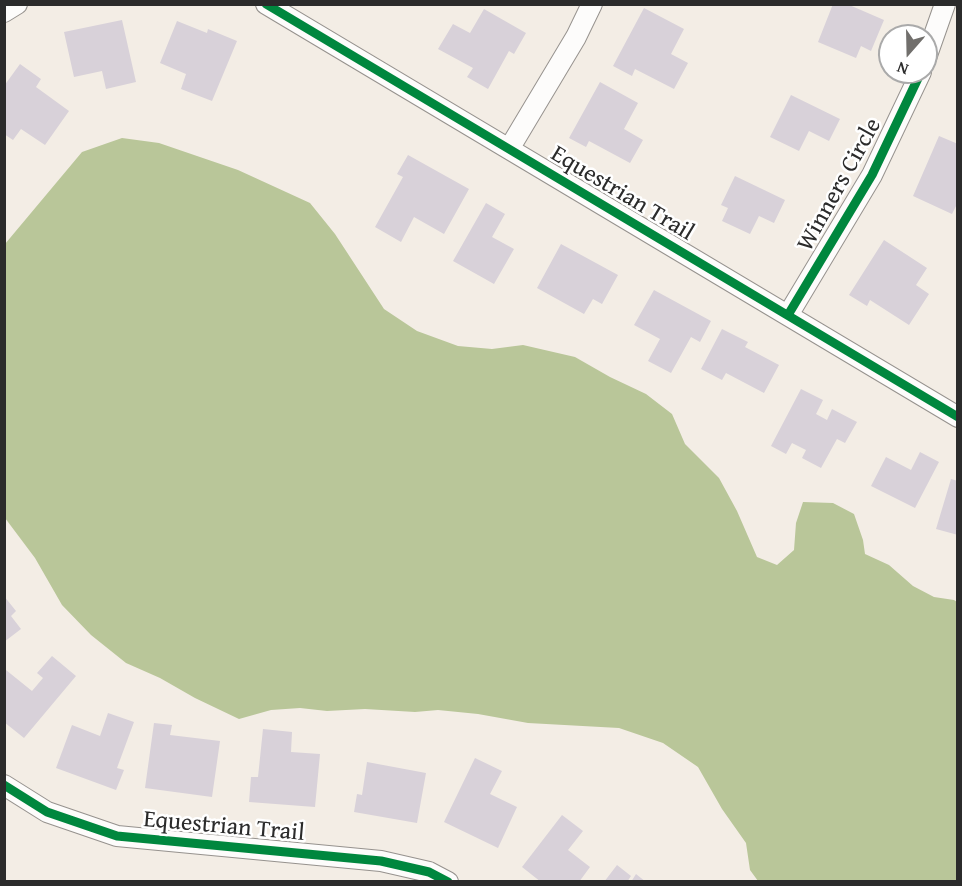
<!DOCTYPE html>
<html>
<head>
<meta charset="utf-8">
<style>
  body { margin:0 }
  #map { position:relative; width:962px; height:886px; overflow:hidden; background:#f3ede5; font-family:"Gentium Book Plus",serif }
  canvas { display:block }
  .frame { position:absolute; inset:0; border:6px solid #2b2b2b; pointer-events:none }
  .north { position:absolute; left:878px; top:24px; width:60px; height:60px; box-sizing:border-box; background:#fff; border:2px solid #aaa; border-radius:50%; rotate:200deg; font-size:16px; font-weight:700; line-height:24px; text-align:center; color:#2b2b2b }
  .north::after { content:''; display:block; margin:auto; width:21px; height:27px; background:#716f6c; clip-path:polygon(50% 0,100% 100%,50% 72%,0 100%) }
</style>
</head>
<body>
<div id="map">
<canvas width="962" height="886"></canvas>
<div class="frame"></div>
<div class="north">N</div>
</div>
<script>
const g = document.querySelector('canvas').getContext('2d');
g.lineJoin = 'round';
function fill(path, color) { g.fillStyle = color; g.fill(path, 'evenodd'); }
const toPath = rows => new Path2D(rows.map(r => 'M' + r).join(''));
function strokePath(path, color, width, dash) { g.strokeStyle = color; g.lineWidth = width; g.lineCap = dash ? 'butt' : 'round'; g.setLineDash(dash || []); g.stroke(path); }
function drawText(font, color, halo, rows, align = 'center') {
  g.font = font + ' "Gentium Book Plus",serif'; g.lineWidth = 5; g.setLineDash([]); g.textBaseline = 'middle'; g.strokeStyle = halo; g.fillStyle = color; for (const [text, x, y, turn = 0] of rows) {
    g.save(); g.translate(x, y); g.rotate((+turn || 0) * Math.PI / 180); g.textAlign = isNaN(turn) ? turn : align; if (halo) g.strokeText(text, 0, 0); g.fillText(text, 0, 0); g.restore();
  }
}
fill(toPath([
  [122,138,159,143,197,156,238,170,310,203,335,234,384,309,417,331,458,346,492,349,523,345,575,357,610,377,646,394,672,414,685,444,719,478,737,511,757,557,777,565,794,550,796,523,803,502,833,503,854,514,863,540,865,554,889,565,913,586,934,597,954,600,957,602,957,881,758,881,750,870,746,843,722,809,698,767,663,743,619,728,528,723,478,714,438,710,415,712,365,709,327,711,300,708,271,710,239,719,195,698,160,678,126,663,91,635,62,605,35,558,5,518,5,244,82,152]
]), '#b9c699');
fill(toPath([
  [833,4,847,4,884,20,871,51,861,46,856,58,818,42],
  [644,8,684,29,671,54,688,63,674,89,635,69,632,76,613,66],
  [484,9,526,33,514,54,509,51,488,89,467,77,473,68,438,49,453,24,470,33],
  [122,20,136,82,106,89,102,71,74,77,64,32],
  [177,21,207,33,208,29,237,41,212,101,181,89,186,74,160,63],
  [20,64,41,79,36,87,69,111,45,145,21,129,13,140,4,134,4,86],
  [600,82,638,103,624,129,643,140,630,163,589,141,586,147,569,138],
  [791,95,840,119,829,141,809,131,799,151,770,137],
  [939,136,958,144,958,202,952,214,913,196],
  [408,155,469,189,444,234,414,217,401,242,375,227,403,177,397,174],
  [735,176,785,200,774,223,759,216,750,234,722,221,728,208,721,205],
  [486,203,505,214,492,237,514,249,494,284,453,261],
  [884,240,927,268,916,285,929,294,909,325,870,300,867,306,849,295],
  [561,244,618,275,602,304,593,299,584,314,537,288],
  [654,290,711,321,700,342,691,337,671,373,648,361,660,339,634,325],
  [722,329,748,342,745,347,779,365,764,393,726,373,722,380,701,369],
  [801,389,823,400,816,414,827,420,832,409,857,422,845,443,837,439,821,468,802,458,806,450,792,443,786,454,771,446],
  [920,452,939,462,915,508,871,486,886,457,911,470],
  [951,479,958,481,958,535,936,529],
  [4,596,16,611,11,616,21,629,4,642],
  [52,656,76,676,24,738,4,722,4,672,6,670,32,691,43,678,37,673],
  [108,713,134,722,117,768,124,770,116,790,56,768,72,725,100,736],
  [154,723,172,725,170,735,220,741,212,797,145,788],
  [263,729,292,732,291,752,320,754,315,807,249,802,251,777,258,777],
  [475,758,502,771,490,794,517,807,498,848,444,822],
  [367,762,426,773,417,823,354,812,357,794,362,795],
  [562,815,583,831,568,850,590,867,579,882,541,882,522,867],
  [617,865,631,876,627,882,604,882],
  [636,874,646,882,631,882]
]), '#d8d1d9');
const street = toPath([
  [266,4,958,417],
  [4,12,17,4],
  [926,58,945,4],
  [509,149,576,37,592,4],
  [788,315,872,175,921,72],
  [4,785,47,812,117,836,381,861,429,872,448,882]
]);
strokePath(street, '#96928e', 22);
strokePath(street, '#fdfcfb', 20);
strokePath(toPath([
  [266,4,958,417],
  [788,315,872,175,921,72],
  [4,785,47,812,117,836,381,861,429,872,448,882]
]), '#00873e', 9);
drawText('24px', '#2b2b2b', '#fff', [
  ["Winners Circle",840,185,-61],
  ["Equestrian Trail",622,194,31],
  ["Equestrian Trail",224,827,5]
]);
</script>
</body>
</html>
